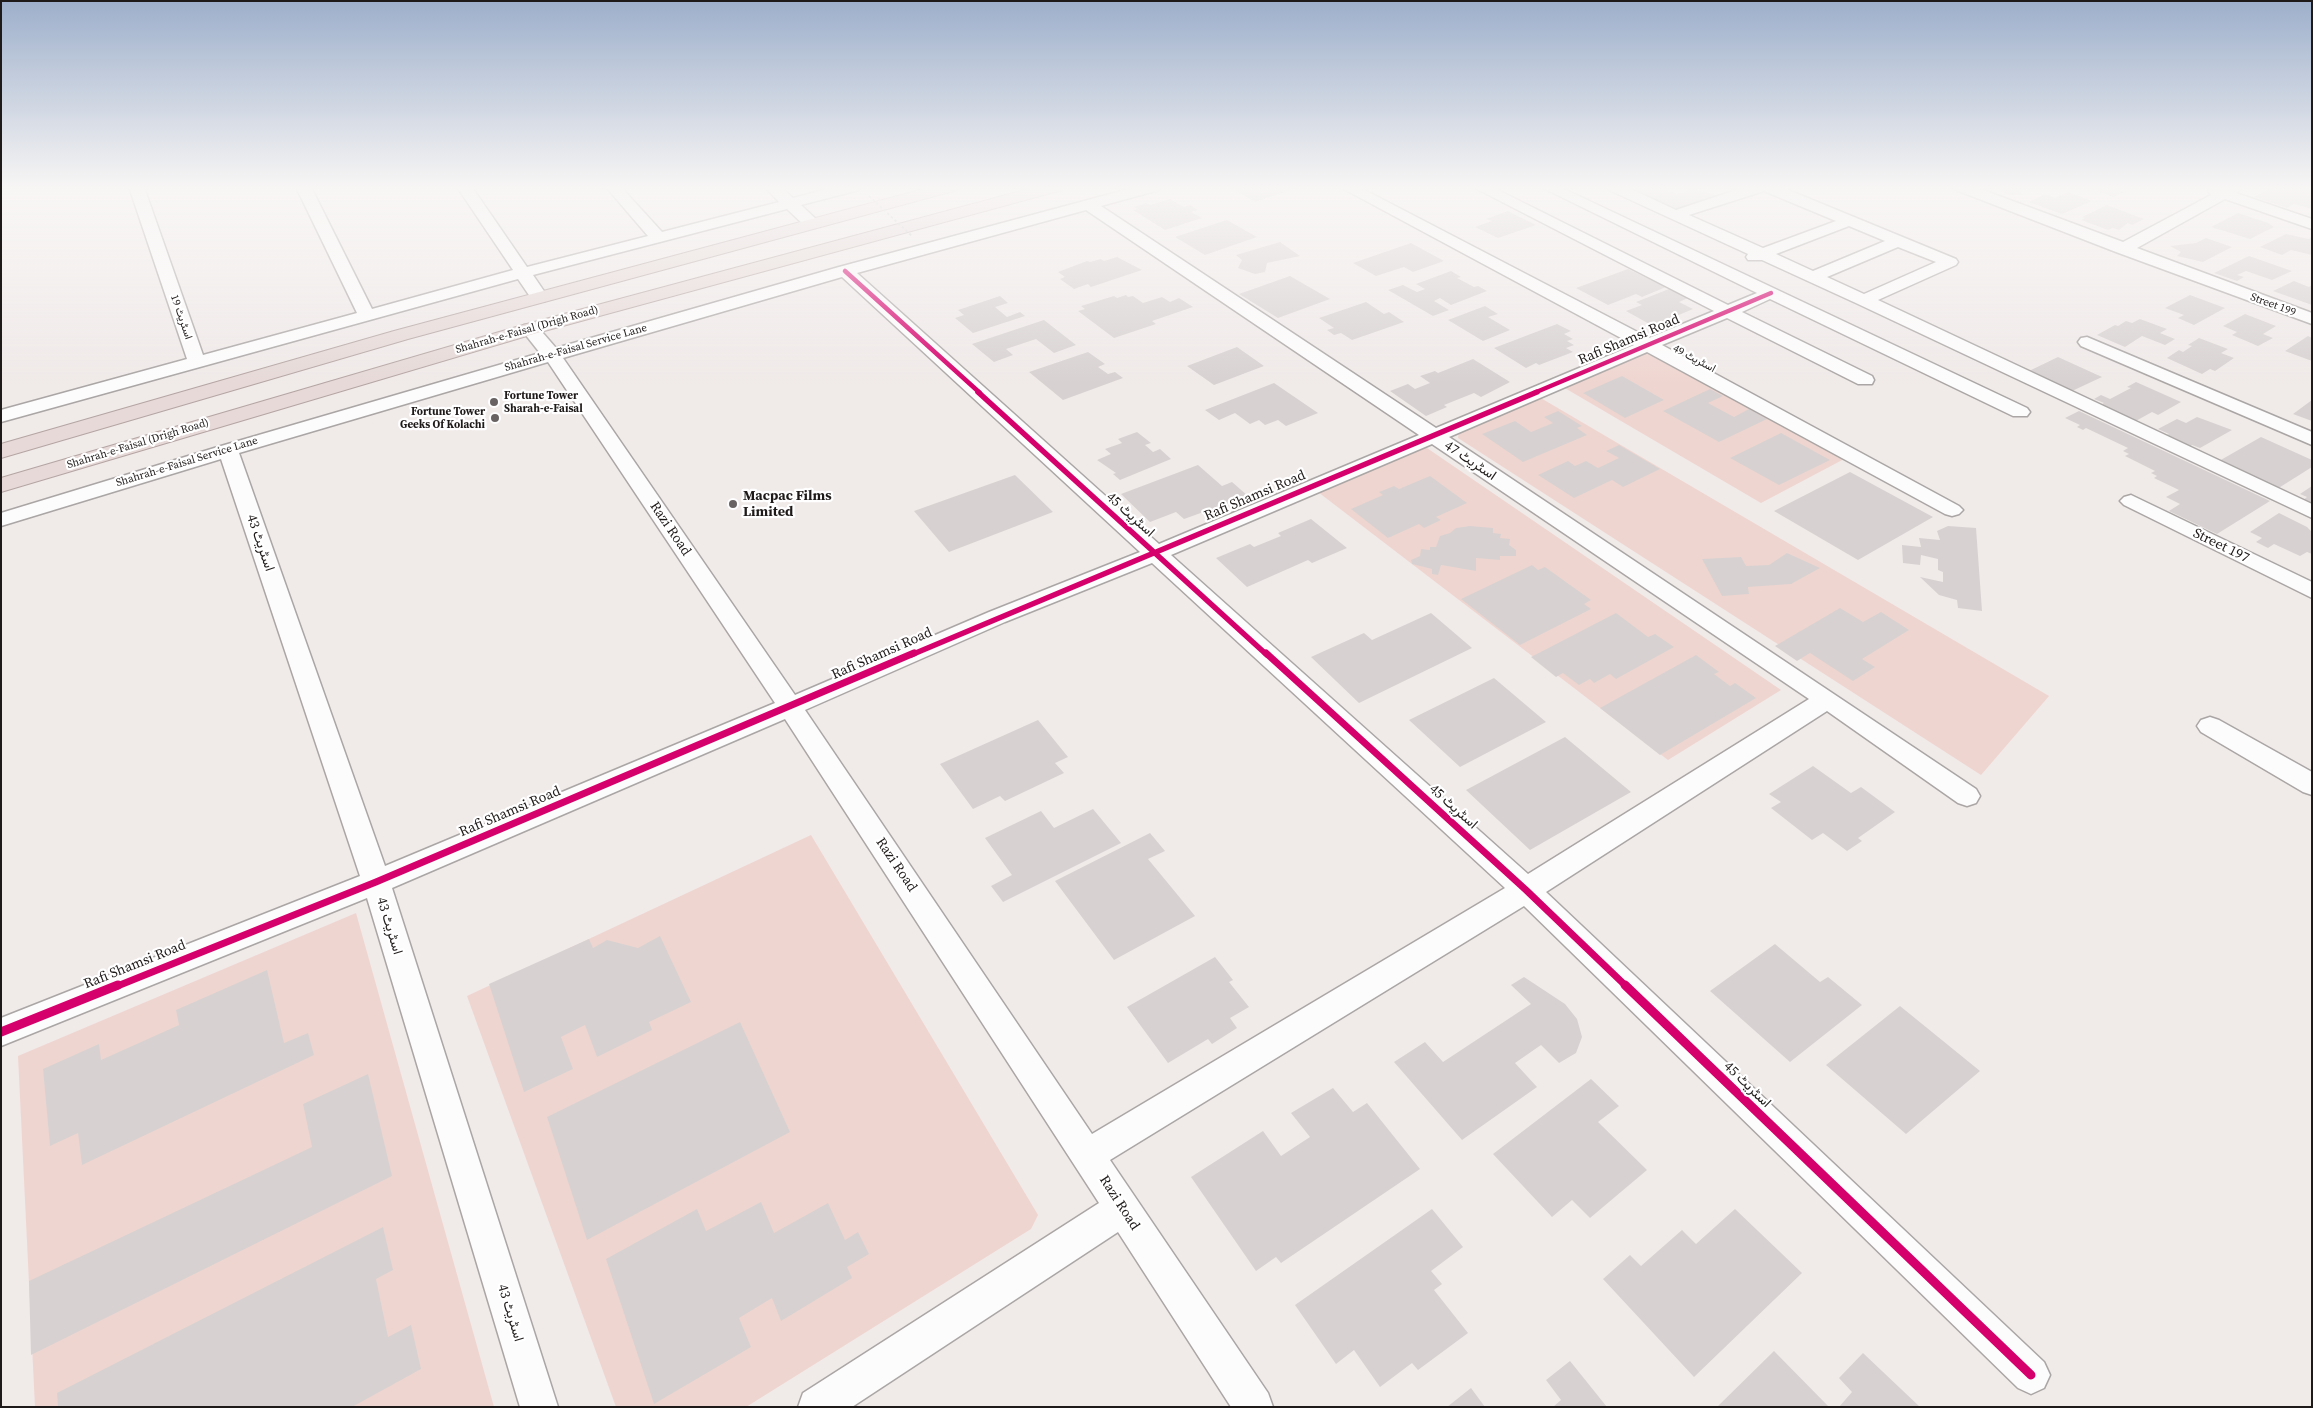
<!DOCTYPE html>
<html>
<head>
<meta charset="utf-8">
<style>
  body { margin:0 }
  #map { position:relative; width:2313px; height:1408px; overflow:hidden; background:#f0eae9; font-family:"Source Serif 4",serif }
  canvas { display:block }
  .frame { position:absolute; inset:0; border:2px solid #1e1a19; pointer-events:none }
</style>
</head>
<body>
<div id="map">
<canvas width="2313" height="1408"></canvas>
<div class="frame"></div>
</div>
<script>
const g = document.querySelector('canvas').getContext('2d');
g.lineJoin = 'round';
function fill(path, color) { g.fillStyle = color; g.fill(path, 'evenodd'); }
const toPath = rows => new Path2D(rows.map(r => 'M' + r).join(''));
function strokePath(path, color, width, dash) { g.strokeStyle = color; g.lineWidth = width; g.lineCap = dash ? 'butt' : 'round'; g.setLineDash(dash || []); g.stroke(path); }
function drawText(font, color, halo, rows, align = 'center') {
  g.font = font + ' "Source Serif 4",Vazirmatn,serif'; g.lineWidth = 4.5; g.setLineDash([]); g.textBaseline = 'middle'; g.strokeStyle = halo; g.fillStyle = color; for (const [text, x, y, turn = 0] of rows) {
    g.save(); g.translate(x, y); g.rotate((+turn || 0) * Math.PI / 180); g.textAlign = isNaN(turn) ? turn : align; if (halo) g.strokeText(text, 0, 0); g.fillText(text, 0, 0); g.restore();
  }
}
fill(toPath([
  [1647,351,1846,458,1761,503,1563,387],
  [1539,397,2049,696,1981,775,1458,438,1459,431],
  [1424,446,1781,690,1668,760,1318,492],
  [811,835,1038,1215,1031,1229,746,1407,616,1407,467,996],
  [356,913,494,1407,35,1407,18,1056]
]), '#efd5d0');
fill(toPath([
  [1246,187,1296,187,1296,188,1255,202,1235,190],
  [1627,187,1661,187,1677,194,1693,189,1718,196,1677,209],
  [1997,187,2031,187,2021,191,2022,195,2008,195],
  [2088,187,2121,187,2116,189,2124,192,2113,197],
  [2273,187,2312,187,2312,209,2294,204,2287,208,2254,197],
  [2068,192,2092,201,2062,214,2028,202,2046,194,2055,198],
  [1170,199,1184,207,1190,205,1198,210,1191,212,1202,218,1165,230,1133,210,1138,209,1134,207,1146,203,1150,205],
  [2107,205,2144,219,2132,225,2128,223,2119,230,2113,228,2108,230,2081,220,2085,218,2082,217],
  [1508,211,1536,225,1498,238,1475,227,1492,221,1486,219],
  [2238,213,2268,223,2274,227,2250,239,2211,227],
  [1227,220,1257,237,1205,255,1175,237],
  [2286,234,2309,239,2312,236,2312,255,2291,250,2282,255,2260,247],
  [2206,238,2232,247,2203,262,2177,256,2181,252,2170,246,2196,243],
  [1280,242,1300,256,1267,263,1265,272,1255,274,1238,268,1242,260,1236,255],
  [1411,243,1444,261,1413,272,1404,267,1376,276,1353,263],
  [2249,256,2292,271,2272,280,2246,271,2237,275,2244,277,2237,281,2214,273],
  [1117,257,1142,270,1091,287,1088,284,1074,289,1060,279,1065,277,1058,272,1087,261,1090,262,1101,259,1104,261],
  [1628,269,1666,287,1642,297,1636,294,1608,305,1576,288],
  [1451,271,1461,277,1457,278,1474,287,1478,286,1487,291,1451,305,1440,298,1434,301,1449,310,1433,316,1388,290,1403,285,1417,292,1425,289,1416,284],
  [1290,276,1330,299,1278,318,1239,294],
  [2294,281,2309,287,2312,285,2312,305,2273,291],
  [1669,289,1688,298,1679,302,1693,309,1653,326,1626,311,1642,305,1636,302],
  [1126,295,1128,297,1133,296,1143,303,1162,297,1170,302,1179,298,1193,307,1152,321,1156,324,1114,338,1078,311,1085,309,1081,306,1114,296,1117,298],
  [2190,295,2225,308,2194,325,2178,318,2184,315,2165,308],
  [1000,296,1008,303,995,307,1007,317,1020,312,1025,316,973,333,955,318,964,315,958,310],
  [1366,302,1384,314,1389,312,1404,322,1352,340,1341,333,1334,335,1327,330,1334,328,1319,318],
  [1485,306,1498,314,1488,317,1510,330,1483,341,1448,320],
  [2245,314,2276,326,2263,334,2273,338,2258,346,2232,335,2237,332,2223,326],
  [2140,319,2167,329,2160,333,2175,339,2165,345,2142,336,2125,347,2097,335,2115,325,2118,326,2126,321,2132,323],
  [1044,320,1076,345,1054,353,1036,339,1006,349,1013,355,994,362,972,344],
  [1557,324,1571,331,1564,334,1573,339,1567,341,1574,345,1566,348,1573,352,1539,365,1536,363,1526,368,1494,348],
  [2308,336,2312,338,2312,361,2285,351],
  [2199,338,2228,349,2221,353,2234,358,2215,371,2210,369,2202,374,2167,358,2179,350,2183,352,2192,346,2188,345],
  [1237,347,1264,366,1214,385,1187,366],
  [1088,352,1105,364,1098,367,1108,374,1115,372,1123,378,1063,400,1029,372],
  [2058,357,2102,377,2072,391,2029,371],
  [1473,359,1510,382,1481,397,1474,393,1444,405,1447,407,1426,416,1390,391,1408,384,1415,389,1430,383,1420,376,1435,371,1438,373],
  [1622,376,1664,400,1625,418,1583,393],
  [2136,382,2181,402,2158,415,2152,412,2134,422,2098,406,2104,403,2094,399,2101,395,2110,399,2131,388,2127,387],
  [1274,383,1318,413,1286,426,1278,420,1265,425,1259,420,1250,424,1235,413,1219,420,1205,410],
  [1710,389,1723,396,1708,403,1734,417,1749,409,1767,419,1719,442,1663,411],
  [2312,400,2312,421,2293,414],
  [1558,411,1582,426,1577,428,1587,435,1523,462,1482,434,1515,421,1531,432,1553,423,1544,417],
  [2079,411,2270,501,2217,534,2169,511,2180,504,2166,497,2179,490,2154,478,2157,476,2151,473,2155,471,2125,456,2129,454,2123,451,2128,448,2086,428,2083,430,2077,427,2080,425,2065,418],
  [2197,417,2232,430,2200,448,2192,445,2188,448,2164,436,2169,434,2158,429,2177,419,2186,423],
  [1137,432,1151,443,1145,445,1153,452,1160,449,1171,459,1120,480,1113,474,1116,473,1097,460,1111,454,1105,449,1122,443,1118,439],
  [1781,433,1830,460,1779,485,1730,458],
  [2261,437,2312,460,2312,467,2277,489,2219,461],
  [1619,445,1660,469,1623,487,1612,480,1574,498,1538,475,1568,461,1575,466,1586,461,1598,468,1619,458,1606,451],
  [1198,465,1222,486,1232,482,1248,496,1184,519,1176,512,1150,522,1121,494],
  [1850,472,1933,517,1858,560,1774,511],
  [1015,475,1053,512,949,552,914,511],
  [1430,476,1467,503,1436,517,1441,520,1424,528,1419,524,1388,538,1351,509,1383,495,1379,492,1394,486,1399,489],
  [2312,486,2312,506,2302,501,2307,497,2300,494],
  [2279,513,2307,527,2312,532,2312,554,2307,552,2300,556,2274,544,2268,548,2256,542,2262,538,2250,532],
  [1311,519,1347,548,1312,563,1308,560,1247,587,1216,558,1250,544,1254,547,1281,536,1278,533],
  [1470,526,1493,528,1493,533,1501,534,1500,538,1510,539,1509,545,1516,550,1516,556,1500,556,1500,560,1476,558,1476,571,1441,565,1438,575,1432,574,1432,569,1412,564,1411,560,1420,556,1421,549,1430,550,1430,547,1436,547,1440,536,1450,533,1456,528],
  [1948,526,1976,528,1982,611,1958,608,1957,600,1939,595,1920,577,1943,582,1943,572,1938,570,1938,559,1921,555,1920,565,1903,563,1902,545,1921,547,1919,538,1940,540,1937,531],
  [1787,553,1820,568,1791,584,1748,587,1749,594,1722,596,1702,559,1741,557,1746,566,1769,565],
  [1532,565,1538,570,1545,567,1591,600,1584,604,1591,609,1520,645,1461,599],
  [1840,608,1863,622,1881,612,1909,630,1862,659,1875,667,1853,681,1810,653,1797,661,1775,646],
  [1431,613,1472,648,1359,703,1311,657,1364,633,1372,640],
  [1616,613,1648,637,1655,634,1674,647,1616,679,1610,674,1594,683,1590,679,1579,685,1563,673,1556,677,1531,657],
  [1696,655,1719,672,1714,674,1730,686,1735,683,1756,698,1660,755,1600,708],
  [1494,678,1546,722,1460,767,1409,720],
  [1038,720,1068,757,1055,763,1064,773,1005,801,1000,796,973,809,940,764],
  [1565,737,1631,792,1530,850,1466,790],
  [1813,766,1851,793,1861,787,1895,812,1858,838,1862,841,1847,851,1823,833,1812,840,1771,808,1781,802,1769,794],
  [1093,809,1121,843,1003,902,991,886,1012,875,985,838,1041,811,1054,828],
  [1150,833,1165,851,1148,859,1195,916,1114,960,1055,881],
  [660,936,691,1002,649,1022,652,1030,597,1057,585,1025,561,1037,573,1069,524,1092,489,984,589,939,593,948,607,940,638,948],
  [1775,944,1820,982,1828,977,1862,1005,1790,1062,1710,991],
  [1215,957,1233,980,1229,982,1249,1007,1230,1018,1237,1028,1212,1044,1208,1039,1168,1063,1127,1007],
  [267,970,284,1043,308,1033,314,1055,82,1165,78,1133,50,1146,43,1069,99,1044,101,1060,179,1025,176,1010],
  [1524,977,1565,1004,1577,1019,1582,1037,1576,1053,1559,1063,1541,1045,1515,1063,1537,1087,1462,1140,1394,1062,1425,1042,1443,1062,1531,1004,1511,985],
  [1900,1006,1980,1071,1906,1134,1826,1065],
  [740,1022,790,1132,587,1240,547,1117],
  [368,1074,392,1176,31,1355,29,1281,312,1147,303,1104],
  [1591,1079,1619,1106,1598,1122,1647,1170,1590,1218,1572,1200,1552,1217,1493,1154],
  [1333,1088,1353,1112,1367,1103,1420,1169,1281,1263,1276,1257,1256,1271,1191,1177,1263,1131,1281,1156,1310,1137,1291,1113],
  [761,1202,774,1233,828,1203,845,1240,858,1232,869,1254,847,1267,852,1278,781,1321,772,1298,739,1318,751,1347,654,1404,606,1259,697,1209,706,1231],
  [1432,1209,1463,1247,1431,1271,1442,1284,1434,1290,1468,1333,1418,1370,1412,1363,1380,1387,1354,1350,1336,1364,1295,1305],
  [1735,1209,1802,1273,1694,1377,1603,1279,1630,1255,1641,1266,1682,1230,1696,1244],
  [383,1227,393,1270,376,1279,388,1337,411,1325,421,1369,352,1407,58,1407,57,1393],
  [1774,1351,1829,1407,1717,1407],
  [1863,1353,1920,1407,1839,1407,1852,1392,1839,1378],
  [1570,1361,1607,1407,1553,1407,1561,1400,1546,1380],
  [1471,1388,1485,1407,1447,1407]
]), '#d7d2d1');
const street = toPath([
  [129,187,144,187,203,355,357,313,296,187,311,187,372,309,513,270,457,187,472,187,527,267,648,236,606,187,621,187,662,232,779,202,765,187,781,187,793,198,835,187,861,187,859,190,801,205,817,220,819,223,817,226,805,226,787,209,533,275,548,297,545,301,533,301,518,279,1,422,1,410,187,359,129,187],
  [1136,187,1161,187,1159,190,1101,206,1436,428,1634,345,1340,187,1359,187,1649,338,1714,311,1473,187,1492,187,1728,305,1757,293,1541,187,1560,187,2027,408,2030,412,2027,416,2013,416,1770,299,1742,312,1872,376,1874,380,1872,384,1858,384,1727,318,1662,345,1959,506,1963,510,1959,514,1952,516,1945,514,1647,352,1449,437,1976,789,1980,796,1976,803,1967,806,1958,803,1827,711,1546,892,2044,1362,2050,1375,2044,1388,2031,1394,2018,1388,1524,906,1110,1160,1268,1393,1273,1407,1231,1407,1118,1232,852,1407,798,1407,803,1393,1099,1203,785,719,392,888,558,1407,520,1407,367,898,1,1046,1,1018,360,876,221,459,1,526,1,513,221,446,540,353,521,329,524,325,536,325,556,348,839,267,1136,187],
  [1086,210,1419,435,1159,544,857,273,1086,210],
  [842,277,1140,552,989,612,795,695,563,358,842,277],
  [548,362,775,703,385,866,239,453,548,362],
  [1432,444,1809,699,1528,874,1171,555,1432,444],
  [1152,563,1505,888,1092,1134,805,710,1005,622,1152,563],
  [1607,187,1627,187,1676,210,1745,187,1781,187,1956,259,1958,262,1956,265,1878,300,2312,504,2312,518,1858,304,1762,260,1748,260,1746,257,1748,254,1609,190,1607,187],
  [1764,191,1836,221,1763,248,1689,215,1764,191],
  [1849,226,1885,241,1813,271,1776,254,1849,226],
  [1898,247,1936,262,1864,294,1827,277,1898,247],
  [1954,187,1975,187,2123,242,2211,195,2208,191,2210,188,2244,187,2236,193,2312,219,2312,229,2225,199,2137,248,2312,313,2312,324,2116,252,1956,190,1954,187],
  [2087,337,2312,432,2312,445,2081,346,2078,342,2081,338,2087,337],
  [2131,495,2312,582,2312,598,2124,505,2120,501,2124,497,2131,495],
  [2210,717,2219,720,2312,772,2312,795,2303,792,2201,732,2197,726,2201,720,2210,717]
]);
const highway = toPath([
  [931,187,959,187,957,190,408,339,1,458,1,444,394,331,931,187],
  [1036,187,1064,187,1062,190,537,333,1,492,1,478,523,325,1036,187]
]);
strokePath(street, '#aaa6a5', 3);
strokePath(highway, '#b4a5a3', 2);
fill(street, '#fdfcfc');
fill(highway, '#e6d9d7');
strokePath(toPath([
  [869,196,912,236]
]), '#cbc9c8', 2, [2.5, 2.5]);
strokePath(toPath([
  [845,271,980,393],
  [1534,393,1771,293]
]), '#d6006c', 4.5);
strokePath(toPath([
  [978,392,1267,655],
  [911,655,1537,392]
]), '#d6006c', 5.5);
strokePath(toPath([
  [1266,653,1526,890,1627,987],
  [115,987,376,882,914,653]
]), '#d6006c', 7);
strokePath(toPath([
  [1625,985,2031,1375],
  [1,1032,118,985]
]), '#d6006c', 9);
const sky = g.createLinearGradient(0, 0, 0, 384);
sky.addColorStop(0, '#9dafcb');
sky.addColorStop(0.49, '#f8f6f5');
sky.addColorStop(1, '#f8f6f500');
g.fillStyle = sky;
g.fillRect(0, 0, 2313, 384);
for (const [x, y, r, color] of [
  [494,402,5,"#686362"],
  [495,418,5,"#686362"],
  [733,504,5,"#686362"]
]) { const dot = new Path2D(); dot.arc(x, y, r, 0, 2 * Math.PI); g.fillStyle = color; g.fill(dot); strokePath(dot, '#fff', 2); }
drawText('11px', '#1e1a19', '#fff', [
  ["Street 199",2273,305,20],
  ["اسٹریٹ 19",181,317,71],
  ["Shahrah-e-Faisal (Drigh Road)",527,330,-16],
  ["Shahrah-e-Faisal Service Lane",576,348,-16],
  ["اسٹریٹ 49",1694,359,28],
  ["Shahrah-e-Faisal (Drigh Road)",138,444,-17],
  ["Shahrah-e-Faisal Service Lane",187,462,-17]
]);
drawText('bold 11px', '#1e1a19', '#fff', [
  ["Fortune Tower",504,396],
  ["Sharah-e-Faisal",504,409],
  ["Fortune Tower",485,412,"right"],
  ["Geeks Of Kolachi",485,425,"right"]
], 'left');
drawText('14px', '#1e1a19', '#fff', [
  ["Rafi Shamsi Road",1629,340,-23],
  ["اسٹریٹ 47",1470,461,34],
  ["Rafi Shamsi Road",1255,496,-23],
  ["اسٹریٹ 45",1130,515,42],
  ["Razi Road",670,529,56],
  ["اسٹریٹ 43",260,543,71],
  ["Street 197",2221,546,26],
  ["Rafi Shamsi Road",882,654,-24],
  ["اسٹریٹ 45",1453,807,42],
  ["Rafi Shamsi Road",510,812,-23],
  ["Razi Road",896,865,56],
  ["اسٹریٹ 43",389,926,73],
  ["Rafi Shamsi Road",135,965,-22],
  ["اسٹریٹ 45",1747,1085,44],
  ["Razi Road",1119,1203,57],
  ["اسٹریٹ 43",510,1313,73]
]);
drawText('bold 14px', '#1e1a19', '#fff', [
  ["Macpac Films",743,496],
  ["Limited",743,512]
], 'left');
</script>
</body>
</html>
